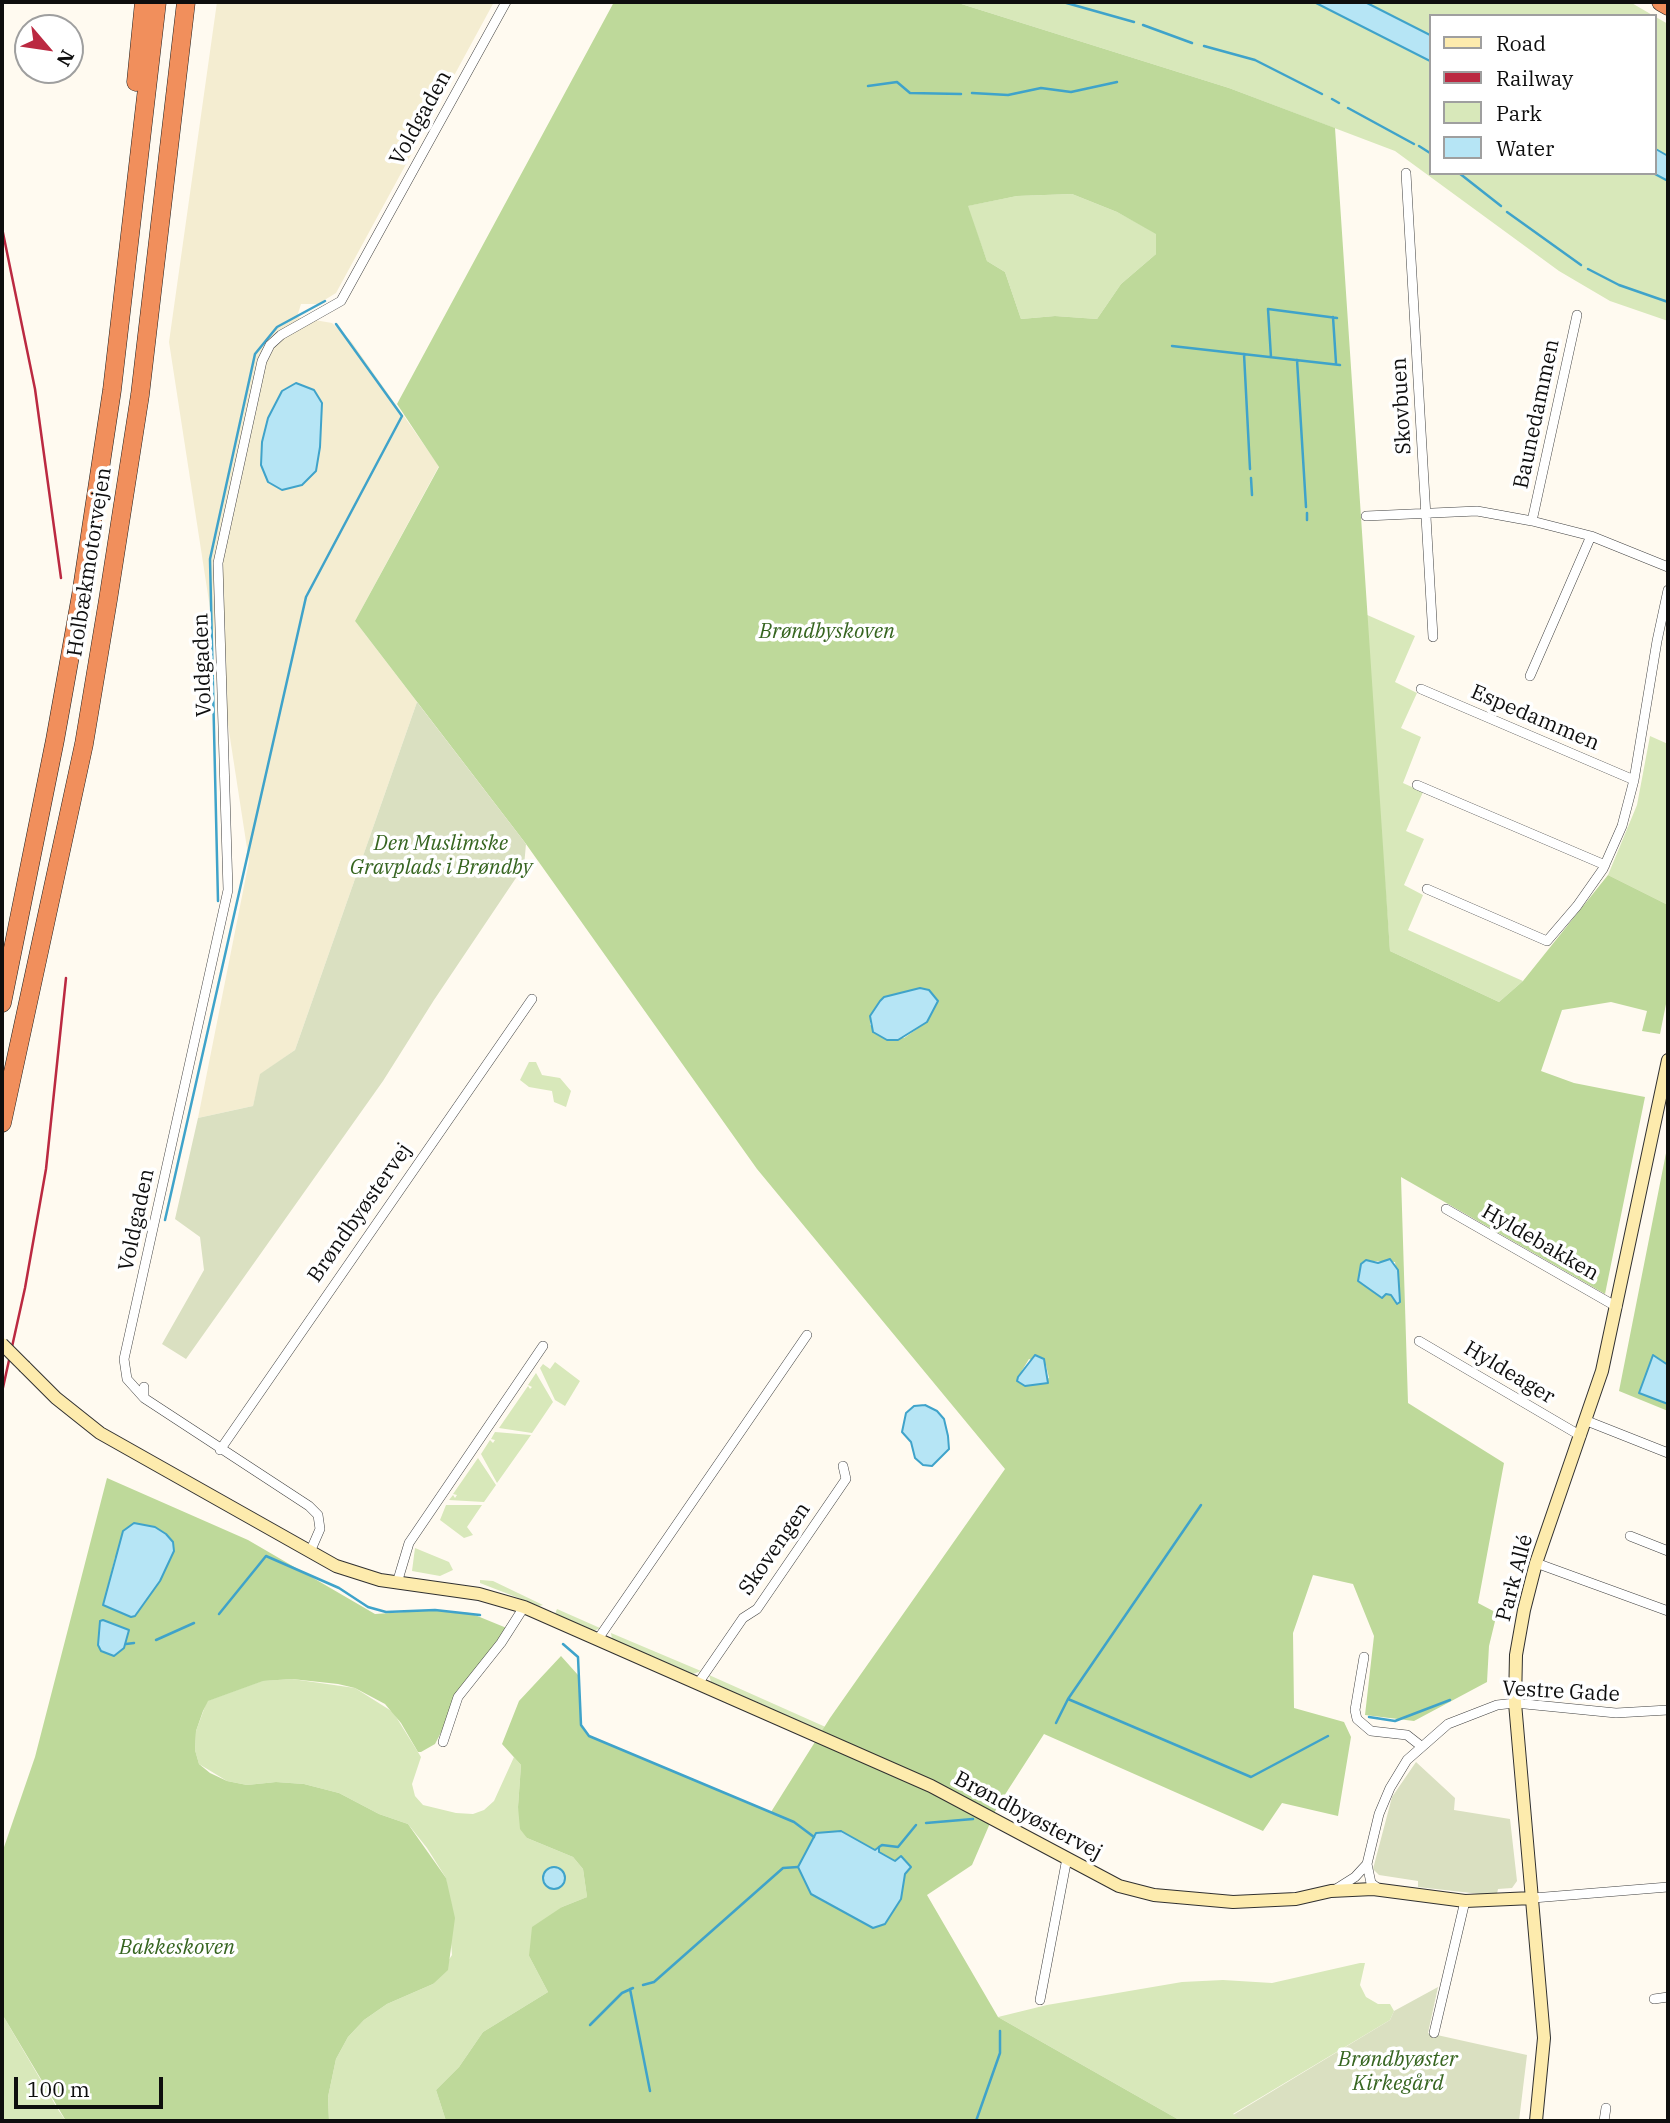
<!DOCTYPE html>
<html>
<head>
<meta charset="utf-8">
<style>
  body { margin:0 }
  #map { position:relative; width:1670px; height:2123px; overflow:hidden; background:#fffaf0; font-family:"IBM Plex Serif",serif }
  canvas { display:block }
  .frame { position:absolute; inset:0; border:4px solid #0e0e0e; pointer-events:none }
  .legend { position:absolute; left:1429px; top:14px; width:228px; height:161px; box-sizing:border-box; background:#fff; border:2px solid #9f9f9f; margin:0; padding:9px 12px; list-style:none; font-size:21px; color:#0e0e0e }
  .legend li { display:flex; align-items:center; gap:14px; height:35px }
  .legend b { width:35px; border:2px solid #9f9f9f }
  .north { position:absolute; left:14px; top:14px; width:70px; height:70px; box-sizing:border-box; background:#fff; border:2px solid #9f9f9f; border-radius:50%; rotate:119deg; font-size:19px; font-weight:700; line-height:28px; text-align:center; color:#0e0e0e }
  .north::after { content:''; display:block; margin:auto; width:24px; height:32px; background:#bb2941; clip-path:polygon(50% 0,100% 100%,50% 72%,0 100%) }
  .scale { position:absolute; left:14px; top:2077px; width:149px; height:32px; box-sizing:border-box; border:4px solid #0e0e0e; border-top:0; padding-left:9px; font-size:21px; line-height:24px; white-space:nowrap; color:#0e0e0e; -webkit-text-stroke:5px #fff; paint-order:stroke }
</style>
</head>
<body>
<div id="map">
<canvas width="1670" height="2123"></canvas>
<div class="frame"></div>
<ul class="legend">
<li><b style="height:9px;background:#fdebad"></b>Road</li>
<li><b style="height:9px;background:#bb2941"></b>Railway</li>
<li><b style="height:19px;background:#d8e8ba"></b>Park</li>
<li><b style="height:19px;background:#b6e5f5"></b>Water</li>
</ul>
<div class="north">N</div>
<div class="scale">100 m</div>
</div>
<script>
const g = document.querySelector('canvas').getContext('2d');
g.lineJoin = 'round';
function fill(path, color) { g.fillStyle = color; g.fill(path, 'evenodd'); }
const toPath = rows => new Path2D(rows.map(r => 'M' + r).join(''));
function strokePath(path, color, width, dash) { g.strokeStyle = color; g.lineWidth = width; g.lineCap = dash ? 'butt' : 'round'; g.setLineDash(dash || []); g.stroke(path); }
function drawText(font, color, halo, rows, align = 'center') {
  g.font = font + ' "IBM Plex Serif",serif'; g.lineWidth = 7; g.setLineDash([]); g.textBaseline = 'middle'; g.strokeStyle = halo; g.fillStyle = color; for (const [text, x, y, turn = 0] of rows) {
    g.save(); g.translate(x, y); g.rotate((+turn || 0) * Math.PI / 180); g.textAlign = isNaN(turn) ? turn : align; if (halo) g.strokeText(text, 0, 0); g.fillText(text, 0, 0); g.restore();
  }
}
fill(toPath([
  [217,2,494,2,336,293,318,304,301,304,297,317,332,323,351,341,439,466,355,621,417,702,295,1050,261,1074,253,1106,198,1118,249,861,169,342]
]), '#f4edd1');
fill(toPath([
  [955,2,1630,2,1654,16,1430,16,1430,173,1654,173,1654,16,1668,24,1668,321,1610,301,1559,271,1395,151,1229,88],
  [1072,194,1117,212,1156,233,1156,254,1121,284,1097,319,1055,316,1021,319,1005,272,987,261,967,206,1017,196],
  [1365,614,1415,636,1395,682,1417,693,1401,728,1421,737,1403,783,1423,792,1406,831,1424,839,1404,885,1423,895,1408,930,1523,981,1499,1002,1390,951],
  [1650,736,1668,744,1668,905,1608,875,1637,805],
  [529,1062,536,1062,542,1075,560,1078,571,1091,566,1107,554,1102,552,1091,529,1087,520,1080],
  [555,1362,580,1381,565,1406,555,1400,540,1368,543,1364,550,1369],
  [536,1373,553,1402,532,1433,499,1428,528,1386,530,1389,532,1387,528,1385],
  [495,1432,531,1435,497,1483,481,1454,490,1440,493,1443,495,1440,491,1439],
  [478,1458,496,1485,484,1502,449,1500,453,1495,455,1498,457,1495,453,1494],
  [446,1505,482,1505,467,1527,473,1535,464,1538,440,1520],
  [415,1548,449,1562,453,1570,440,1576,412,1571],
  [480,1580,493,1581,543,1605,539,1606,480,1583],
  [557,1609,600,1628,594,1631,555,1614],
  [611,1633,701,1671,693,1674,612,1639],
  [709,1675,904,1762,898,1765,711,1682],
  [292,1679,355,1688,393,1712,421,1757,412,1784,415,1796,423,1805,456,1813,473,1814,484,1810,494,1801,514,1757,521,1765,518,1807,527,1838,573,1857,583,1869,587,1897,562,1907,529,1956,548,1992,483,2032,459,2067,436,2090,446,2121,329,2121,328,2097,336,2059,348,2037,364,2020,387,2004,433,1984,452,1955,446,1878,427,1848,408,1824,379,1814,339,1793,304,1784,276,1782,247,1785,227,1781,199,1764,195,1750,196,1731,207,1701,262,1681],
  [1360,1963,1365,1963,1360,1985,1366,1997,1378,2004,1390,2004,1394,2011,1390,2020,1233,2114,1244,2121,1181,2121,998,2017,1047,2005,1182,1982,1223,1980,1272,1983],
  [2,2014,59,2111,66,2121,2,2121]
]), '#d8e8ba');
fill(toPath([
  [614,2,955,2,1229,88,1335,128,1390,951,1499,1002,1523,981,1608,875,1668,905,1668,994,1660,1034,1642,1031,1647,1011,1611,1002,1562,1010,1541,1071,1574,1083,1645,1097,1605,1294,1401,1177,1408,1403,1504,1463,1478,1603,1497,1613,1489,1646,1487,1682,1414,1721,1365,1715,1374,1636,1353,1584,1313,1575,1293,1633,1294,1708,1344,1722,1351,1737,1338,1816,1282,1803,1263,1831,1044,1734,997,1807,972,1865,927,1895,998,2017,1181,2121,446,2121,436,2090,459,2067,483,2032,548,1992,529,1956,532,1927,562,1907,587,1897,583,1869,573,1857,527,1838,520,1829,518,1807,521,1765,502,1744,519,1701,561,1656,578,1675,581,1725,589,1736,771,1812,830,1718,1005,1469,757,1169,526,844,355,621,439,467,397,404],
  [1072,194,1117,212,1156,234,1156,254,1121,284,1097,319,1055,316,1021,319,1005,272,987,261,968,206,1017,196],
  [897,994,927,1022,904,1038,870,1025,870,1016,880,1001],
  [1373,1261,1395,1262,1399,1292,1386,1294],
  [1029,1359,1046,1365,1049,1378,1025,1386,1018,1377],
  [841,1831,895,1861,905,1874,901,1899,885,1924,873,1928],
  [1668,1143,1668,1411,1619,1391],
  [107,1478,248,1540,375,1614,435,1610,470,1613,509,1629,471,1675,435,1744,421,1752,418,1752,401,1723,385,1704,355,1688,338,1684,292,1679,263,1681,208,1701,203,1711,196,1731,195,1750,199,1764,210,1773,227,1781,247,1785,276,1782,304,1784,339,1793,379,1814,408,1824,446,1878,455,1918,448,1970,433,1984,387,2004,364,2020,348,2037,336,2059,328,2097,329,2121,66,2121,2,2014,2,1853,35,1757],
  [115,1557,144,1602,135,1616,103,1605]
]), '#bed99a');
fill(toPath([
  [417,702,526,844,524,866,434,1000,383,1081,186,1359,162,1344,204,1270,200,1237,175,1219,198,1118,253,1106,260,1074,295,1050],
  [1416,1762,1455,1798,1454,1810,1510,1819,1517,1881,1512,1888,1498,1889,1497,1894,1480,1894,1418,1887,1418,1881,1379,1875,1373,1869,1392,1797],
  [1438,1987,1428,2033,1527,2055,1519,2121,1244,2121,1233,2115,1390,2020,1394,2011]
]), '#dae0c1');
const water = toPath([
  [1314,2,1365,2,1430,35,1430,61,1314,2],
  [1654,148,1668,156,1668,181,1653,173,1654,148],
  [296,383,314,390,322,403,320,447,316,471,302,485,282,490,268,482,261,465,262,442,268,418,282,391,296,383],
  [920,988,929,990,938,1001,927,1022,898,1040,887,1040,873,1032,870,1016,880,1001,884,997,920,988],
  [1390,1259,1398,1270,1400,1302,1397,1304,1391,1295,1386,1294,1382,1298,1358,1281,1361,1264,1366,1260,1378,1263,1390,1259],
  [1035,1355,1044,1359,1048,1383,1025,1386,1017,1381,1018,1377,1035,1355],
  [1653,1355,1668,1365,1668,1404,1639,1393,1653,1355],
  [925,1405,937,1411,944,1419,948,1436,949,1449,932,1466,923,1465,915,1458,911,1442,902,1432,906,1413,914,1406,925,1405],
  [134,1523,155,1527,166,1534,173,1542,174,1551,160,1581,135,1616,131,1617,103,1605,123,1531,134,1523],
  [103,1620,129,1630,124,1648,114,1656,101,1651,98,1645,100,1621,103,1620],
  [841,1831,875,1850,879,1847,879,1852,895,1861,901,1856,911,1867,905,1874,901,1899,885,1924,873,1928,811,1894,798,1867,816,1833,841,1831],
  '543 1878a11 11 0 1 1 22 0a11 11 0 1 1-22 0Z'
]);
fill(water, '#b6e5f5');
strokePath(water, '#3fa3ca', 2);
strokePath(toPath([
  [1063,2,1134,22],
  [1143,25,1192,43],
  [1204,46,1255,60,1322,94],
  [868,86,897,82,910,93,961,94],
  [972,93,1008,95,1041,88,1071,92,1117,82],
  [1332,99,1339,103],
  [1348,108,1414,144],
  [1419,146,1430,153],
  [1459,173,1501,206],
  [1507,212,1581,265],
  [1588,269,1619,285,1668,302],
  [1333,317,1336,363],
  [1172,346,1340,365],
  [1244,354,1250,469],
  [1271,357,1268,309,1337,318],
  [1297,360,1306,507],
  [1251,478,1252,495],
  [1307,513,1307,520],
  [218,901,210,559,255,354,277,327,325,301],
  [165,1220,306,597,402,416,336,324],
  [219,1614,266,1556,339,1588,368,1607,386,1612,435,1610,480,1615],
  [156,1640,194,1623],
  [126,1644,134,1643],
  [563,1644,578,1657,581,1725,589,1736,794,1822,814,1837],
  [1068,1699,1251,1777,1328,1736],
  [1369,1717,1395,1721,1450,1700],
  [1056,1723,1068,1699,1201,1505],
  [926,1823,973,1819],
  [879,1847,882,1845,898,1847,916,1825],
  [643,1985,654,1982,783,1868,798,1867],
  [630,1989,650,2091],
  [590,2025,622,1993,633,1988],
  [976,2121,1000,2053,1000,2031]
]), '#3fa3ca', 2.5);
const street = toPath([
  [1406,173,1433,637],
  [1366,516,1477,511,1532,521,1591,536,1668,567],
  [1532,521,1577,315],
  [1530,676,1591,536],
  [1421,689,1634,780],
  [1417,785,1605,865],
  [1427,889,1547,941,1577,906,1603,869,1622,826,1634,780,1657,641,1668,590],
  [1446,1209,1617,1307],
  [1419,1341,1581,1436],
  [144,1387,144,1398,309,1506,318,1515,320,1529,310,1552],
  [144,1398,127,1379,124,1359,228,890,218,563,262,361,270,345,281,335,341,301,506,2],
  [1587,1421,1668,1453],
  [220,1450,532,999],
  [1630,1536,1668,1551],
  [1536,1563,1668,1611],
  [397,1583,409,1543,543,1346],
  [598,1639,807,1335],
  [1364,1657,1355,1710,1357,1719,1371,1731,1407,1735,1421,1746],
  [699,1682,743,1618,757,1609,846,1479,843,1466],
  [443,1742,458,1697,501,1643,524,1607],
  [1336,1889,1355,1877,1367,1864],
  [1379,1889,1371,1883,1367,1864,1379,1814,1390,1788,1407,1760,1448,1724,1497,1705,1515,1703,1616,1713,1668,1710],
  [1533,1898,1668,1887],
  [1654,1999,1668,1997],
  [1040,2000,1067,1858],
  [1434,2033,1465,1901],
  [1604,2121,1606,2108]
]);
const secondary = toPath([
  [25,1367,56,1398,100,1433,336,1566,380,1580,479,1594,524,1607,931,1786,1119,1886,1154,1895,1233,1902,1296,1899,1331,1891,1373,1889,1465,1901,1533,1898],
  [1536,2121,1544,2038,1515,1703,1516,1655,1524,1610,1536,1563,1602,1371,1668,1060]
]);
const highway = toPath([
  [1661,2,1668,6],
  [136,82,144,2],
  [2,1003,55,740,81,595,112,390,157,2],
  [2,1123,84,744,108,600,140,395,186,2]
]);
strokePath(street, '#414141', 10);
strokePath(secondary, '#303030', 14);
strokePath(highway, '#1f1f1f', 19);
strokePath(street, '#fff', 9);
strokePath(secondary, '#fdebad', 12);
strokePath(highway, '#f18f5c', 18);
strokePath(toPath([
  [2,228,35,389,61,578],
  [2,1392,25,1288,46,1169,66,978]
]), '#bb2941', 2.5);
const secondaryBridge = toPath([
  [2,1344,25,1367]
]);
strokePath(secondaryBridge, '#303030', 14, []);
strokePath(secondaryBridge, '#fdebad', 12);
drawText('21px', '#0e0e0e', '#fff', [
  ["Voldgaden",421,118,-61],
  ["Skovbuen",1402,406,-93],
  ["Baunedammen",1537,414,-78],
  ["Holbækmotorvejen",90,562,-81],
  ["Voldgaden",203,665,-92],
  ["Espedammen",1535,718,23],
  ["Brøndbyøstervej",360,1213,-55],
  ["Voldgaden",137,1220,-78],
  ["Hyldebakken",1540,1243,30],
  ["Hyldeager",1509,1373,31],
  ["Skovengen",775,1549,-55],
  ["Park Allé",1515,1578,-75],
  ["Vestre Gade",1561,1692,3],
  ["Brøndbyøstervej",1028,1816,28]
]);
drawText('italic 21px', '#366520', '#fff', [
  ["Brøndbyskoven",827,632],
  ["Den Muslimske",441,844],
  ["Gravplads i Brøndby",441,868],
  ["Bakkeskoven",177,1948],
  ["Brøndbyøster",1398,2060],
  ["Kirkegård",1398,2084]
]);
</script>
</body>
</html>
